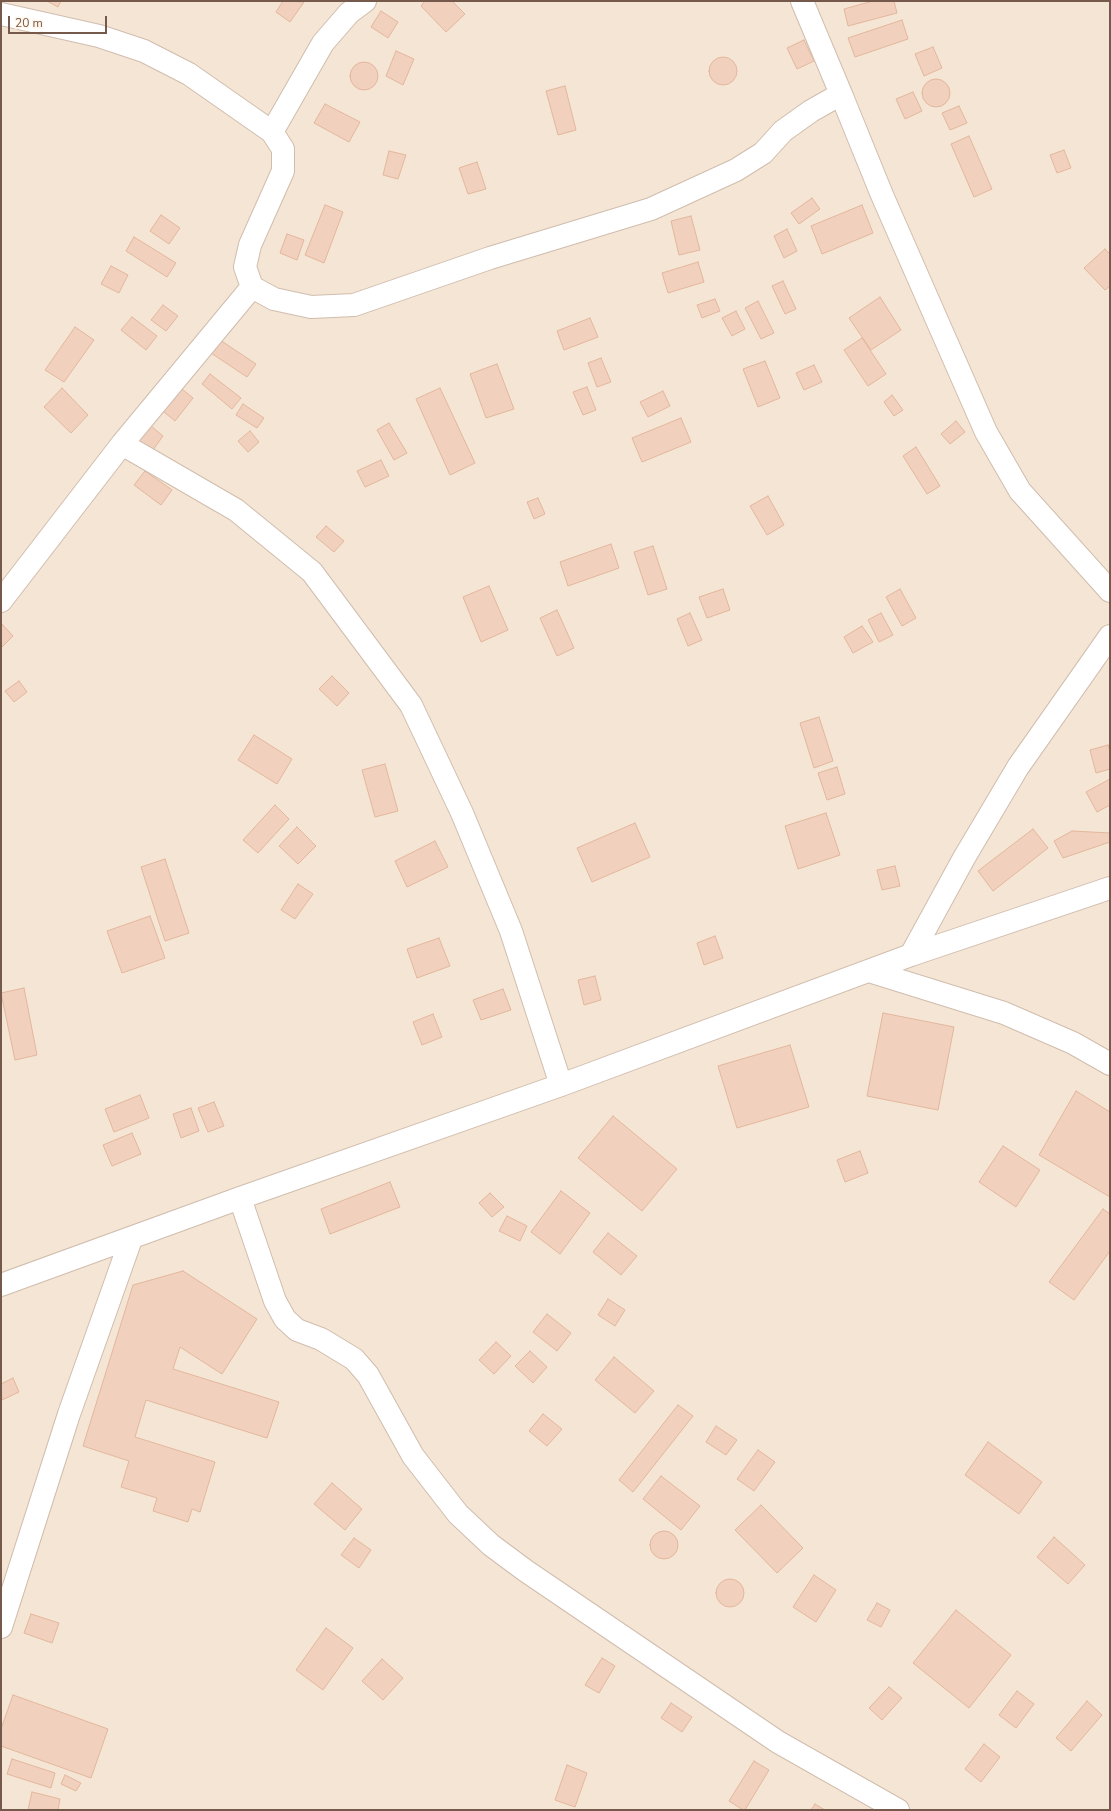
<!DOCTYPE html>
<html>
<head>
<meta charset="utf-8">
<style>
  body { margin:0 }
  #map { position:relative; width:1111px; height:1811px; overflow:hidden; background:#fcf3e5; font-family:"Nunito Sans",sans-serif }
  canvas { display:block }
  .frame { position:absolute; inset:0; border:2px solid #75594a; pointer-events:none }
  .scale { position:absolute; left:8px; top:16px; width:99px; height:18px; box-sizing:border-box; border:2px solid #75594a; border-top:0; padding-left:5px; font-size:12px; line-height:14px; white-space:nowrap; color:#75594a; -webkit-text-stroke:3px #fff7eb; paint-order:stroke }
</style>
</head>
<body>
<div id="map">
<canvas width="1111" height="1811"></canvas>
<div class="frame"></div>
<div class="scale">20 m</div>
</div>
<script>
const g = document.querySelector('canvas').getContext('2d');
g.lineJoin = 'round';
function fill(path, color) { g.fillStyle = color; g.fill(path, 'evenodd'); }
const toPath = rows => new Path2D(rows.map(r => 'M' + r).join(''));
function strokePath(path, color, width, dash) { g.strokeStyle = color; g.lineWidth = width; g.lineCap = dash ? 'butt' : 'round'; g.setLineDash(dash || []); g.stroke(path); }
fill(toPath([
  [1,1,1110,1,1110,1810,1,1810]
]), '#f4e5d4');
const building = toPath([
  [47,1,61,1,58,7,47,1],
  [283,1,304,2,290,22,276,12,283,1],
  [425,1,452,1,465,14,446,32,421,6,425,1],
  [873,1,894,1,897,13,848,26,844,9,873,1],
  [381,11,398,22,388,38,371,27,381,11],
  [902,20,908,39,855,57,848,38,902,20],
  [804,40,814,61,797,69,787,48,804,40],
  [933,47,942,68,924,76,915,54,933,47],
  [396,51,414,59,403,85,386,76,396,51],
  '709 71a14 14 0 1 1 28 0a14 14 0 1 1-28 0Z',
  '350 76a14 14 0 1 1 28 0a14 14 0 1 1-28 0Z',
  '922 93a14 14 0 1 1 28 0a14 14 0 1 1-28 0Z',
  [565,86,576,130,558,135,546,91,565,86],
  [913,92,922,111,905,119,896,99,913,92],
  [325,104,360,122,349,142,314,123,325,104],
  [959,106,967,123,950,130,942,113,959,106],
  [969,136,992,189,974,197,951,144,969,136],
  [1064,150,1071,168,1057,173,1050,155,1064,150],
  [389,151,406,155,398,179,383,175,389,151],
  [477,162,486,189,468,194,459,168,477,162],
  [812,198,820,209,799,224,791,213,812,198],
  [325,205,343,212,324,263,305,255,325,205],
  [862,205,873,233,822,254,811,226,862,205],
  [161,215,180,228,169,244,150,231,161,215],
  [691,216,700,250,679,255,671,221,691,216],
  [787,229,797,251,784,258,774,236,787,229],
  [287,234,304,240,297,260,280,253,287,234],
  [134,237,176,263,167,277,126,251,134,237],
  [1105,249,1110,254,1110,286,1105,290,1084,268,1105,249],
  [698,262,704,282,668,293,662,273,698,262],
  [111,266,128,275,119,293,101,284,111,266],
  [783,281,796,309,785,314,772,286,783,281],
  [880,297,901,330,871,350,849,318,880,297],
  [715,299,720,311,702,318,697,305,715,299],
  [758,301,774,333,761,339,745,308,758,301],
  [163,305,178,316,166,331,151,320,163,305],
  [736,311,745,329,732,336,722,318,736,311],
  [132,317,157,336,146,350,121,330,132,317],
  [590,318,598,337,564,350,557,331,590,318],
  [75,327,94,340,64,382,45,370,75,327],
  [217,338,256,364,247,377,208,351,217,338],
  [862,338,886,374,868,386,844,350,862,338],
  [601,358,611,382,597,387,588,363,601,358],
  [765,361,780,398,758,407,743,369,765,361],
  [497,364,514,409,486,418,470,374,497,364],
  [814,365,822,382,804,390,796,373,814,365],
  [210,374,241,398,232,409,202,384,210,374],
  [177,385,193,398,175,421,159,408,177,385],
  [587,387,596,410,583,415,573,392,587,387],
  [62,388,88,415,71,433,44,407,62,388],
  [440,388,475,463,450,475,416,399,440,388],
  [663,391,670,406,648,417,640,402,663,391],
  [892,395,903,410,894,416,884,402,892,395],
  [243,404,264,418,257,428,236,415,243,404],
  [681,418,691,442,642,462,632,438,681,418],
  [956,421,965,432,950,444,941,434,956,421],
  [389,423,407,453,394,460,377,430,389,423],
  [151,426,163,436,150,454,137,444,151,426],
  [250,431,259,442,248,452,238,441,250,431],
  [916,447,940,486,927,494,903,456,916,447],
  [381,460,389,476,365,487,357,471,381,460],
  [145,471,172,490,161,505,134,485,145,471],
  [768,496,784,525,767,535,750,506,768,496],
  [538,498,545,514,534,519,527,502,538,498],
  [326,526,344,541,334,552,316,537,326,526],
  [611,544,619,568,568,586,560,562,611,544],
  [653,546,667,589,648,595,634,552,653,546],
  [489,586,508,630,481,642,463,597,489,586],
  [723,589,730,610,707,618,699,597,723,589],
  [900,589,916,618,902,626,886,597,900,589],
  [557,610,574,648,557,656,540,618,557,610],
  [690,613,702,640,688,646,677,619,690,613],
  [881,613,893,635,879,642,868,620,881,613],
  [1,623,13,636,1,648,1,623],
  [862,626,873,642,853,653,844,637,862,626],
  [332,676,349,693,337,706,319,689,332,676],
  [19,681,27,692,14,702,5,691,19,681],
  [819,717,833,761,814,768,800,723,819,717],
  [254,735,292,759,277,784,238,760,254,735],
  [1108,745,1110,751,1110,769,1096,773,1090,750,1108,745],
  [385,764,398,811,375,817,362,770,385,764],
  [837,767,845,794,827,800,818,773,837,767],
  [1110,779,1110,805,1097,812,1086,792,1110,779],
  [275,805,289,819,258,853,243,840,275,805],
  [826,813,840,855,798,869,785,826,826,813],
  [635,823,650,857,592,882,577,848,635,823],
  [297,827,316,846,298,864,279,846,297,827],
  [1033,829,1048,848,993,891,978,871,1033,829],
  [1072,831,1110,833,1110,842,1063,858,1054,841,1072,831],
  [435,841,448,867,407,887,395,861,435,841],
  [165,859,189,933,165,941,141,867,165,859],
  [895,866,900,886,882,890,877,870,895,866],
  [298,884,313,894,295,919,281,910,298,884],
  [150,916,165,958,122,973,107,931,150,916],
  [715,936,723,958,704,965,697,943,715,936],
  [439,938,450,966,417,978,407,949,439,938],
  [595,976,601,1000,584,1005,578,980,595,976],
  [24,988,37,1055,15,1060,1,993,24,988],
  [503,989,511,1010,481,1020,473,1000,503,989],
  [883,1013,954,1027,938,1110,867,1096,883,1013],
  [433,1014,442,1037,422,1045,413,1022,433,1014],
  [790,1045,809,1107,737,1128,718,1066,790,1045],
  [1076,1091,1110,1112,1110,1197,1039,1155,1076,1091],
  [140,1095,149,1118,114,1132,105,1109,140,1095],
  [214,1102,224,1126,208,1132,198,1108,214,1102],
  [191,1108,199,1131,181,1138,173,1114,191,1108],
  [613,1116,677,1169,642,1211,578,1158,613,1116],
  [132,1133,141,1154,112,1166,103,1145,132,1133],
  [1003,1146,1040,1170,1016,1207,979,1182,1003,1146],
  [860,1151,868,1173,845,1182,837,1160,860,1151],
  [390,1182,400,1207,330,1234,321,1209,390,1182],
  [561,1191,590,1213,560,1254,531,1232,561,1191],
  [490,1193,504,1207,492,1217,479,1203,490,1193],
  [1103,1209,1110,1214,1110,1251,1074,1300,1049,1282,1103,1209],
  [507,1216,527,1226,520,1241,499,1231,507,1216],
  [608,1233,637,1256,621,1275,593,1252,608,1233],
  [183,1271,257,1319,222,1374,180,1347,173,1369,279,1402,267,1438,146,1400,135,1437,215,1462,200,1512,192,1509,188,1522,153,1511,157,1498,121,1487,129,1461,83,1446,133,1285,183,1271],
  [608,1299,625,1310,615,1326,598,1315,608,1299],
  [547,1314,571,1333,557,1351,533,1332,547,1314],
  [496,1342,511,1356,494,1374,479,1360,496,1342],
  [530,1351,547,1367,533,1383,515,1366,530,1351],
  [614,1357,654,1391,635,1413,595,1380,614,1357],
  [13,1378,19,1392,2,1400,1,1384,13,1378],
  [678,1405,693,1416,633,1492,619,1480,678,1405],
  [543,1414,562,1429,547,1446,529,1431,543,1414],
  [716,1426,737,1440,726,1455,706,1442,716,1426],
  [988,1442,1042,1482,1019,1514,965,1475,988,1442],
  [758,1450,775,1462,754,1491,737,1479,758,1450],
  [661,1476,700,1506,681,1530,643,1499,661,1476],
  [332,1483,362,1509,345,1530,314,1504,332,1483],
  [761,1505,803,1548,777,1573,735,1530,761,1505],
  '650 1545a14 14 0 1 1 28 0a14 14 0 1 1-28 0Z',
  [1054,1537,1085,1565,1068,1584,1037,1557,1054,1537],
  [354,1538,371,1550,359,1568,341,1555,354,1538],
  [814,1575,836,1590,816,1622,793,1607,814,1575],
  '716 1593a14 14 0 1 1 28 0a14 14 0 1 1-28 0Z',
  [877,1603,890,1610,881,1627,867,1620,877,1603],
  [956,1610,1011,1655,969,1708,913,1663,956,1610],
  [31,1614,59,1623,52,1643,24,1633,31,1614],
  [326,1628,353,1648,323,1690,296,1670,326,1628],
  [602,1658,615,1666,599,1693,585,1685,602,1658],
  [382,1659,403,1678,383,1700,362,1681,382,1659],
  [889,1687,902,1698,882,1720,869,1708,889,1687],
  [1017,1691,1034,1704,1016,1728,999,1715,1017,1691],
  [13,1695,108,1729,91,1778,1,1746,1,1729,13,1695],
  [1087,1701,1102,1715,1071,1751,1056,1738,1087,1701],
  [671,1703,692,1717,682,1732,661,1718,671,1703],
  [984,1744,1000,1757,981,1782,965,1769,984,1744],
  [12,1759,55,1773,51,1788,7,1774,12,1759],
  [754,1761,769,1770,745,1810,743,1810,729,1801,754,1761],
  [567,1765,587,1773,575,1807,555,1800,567,1765],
  [65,1775,81,1783,76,1791,61,1784,65,1775],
  [32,1792,60,1799,58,1810,28,1810,32,1792],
  [815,1804,825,1810,811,1810,815,1804]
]);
fill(building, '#f1d1bd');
strokePath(building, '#e4b79d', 1);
const minor = toPath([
  [802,1,841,94],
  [1,14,99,36,144,51,189,74,272,132,283,149,283,171,250,245,245,267,252,287,274,299,311,307,354,305,490,258,651,209,736,170,763,153,783,131,811,111,841,94,882,195,986,432,1020,491,1110,591],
  [272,132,323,43,349,13,365,1],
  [122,444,236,510,312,572,411,705,462,813,511,931,561,1085],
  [1,601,122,444,252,287],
  [911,955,964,858,1018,767,1110,636],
  [869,971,1004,1013,1073,1043,1110,1064],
  [240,1198,275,1301,285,1319,297,1330,321,1339,354,1359,368,1375,413,1456,458,1514,491,1545,526,1571,778,1742,898,1810],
  [1,1285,240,1198,561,1085,911,955,1110,888],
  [1,1627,69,1414,131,1239]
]);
strokePath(minor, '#d0bdae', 24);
strokePath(minor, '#fff', 22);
</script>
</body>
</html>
